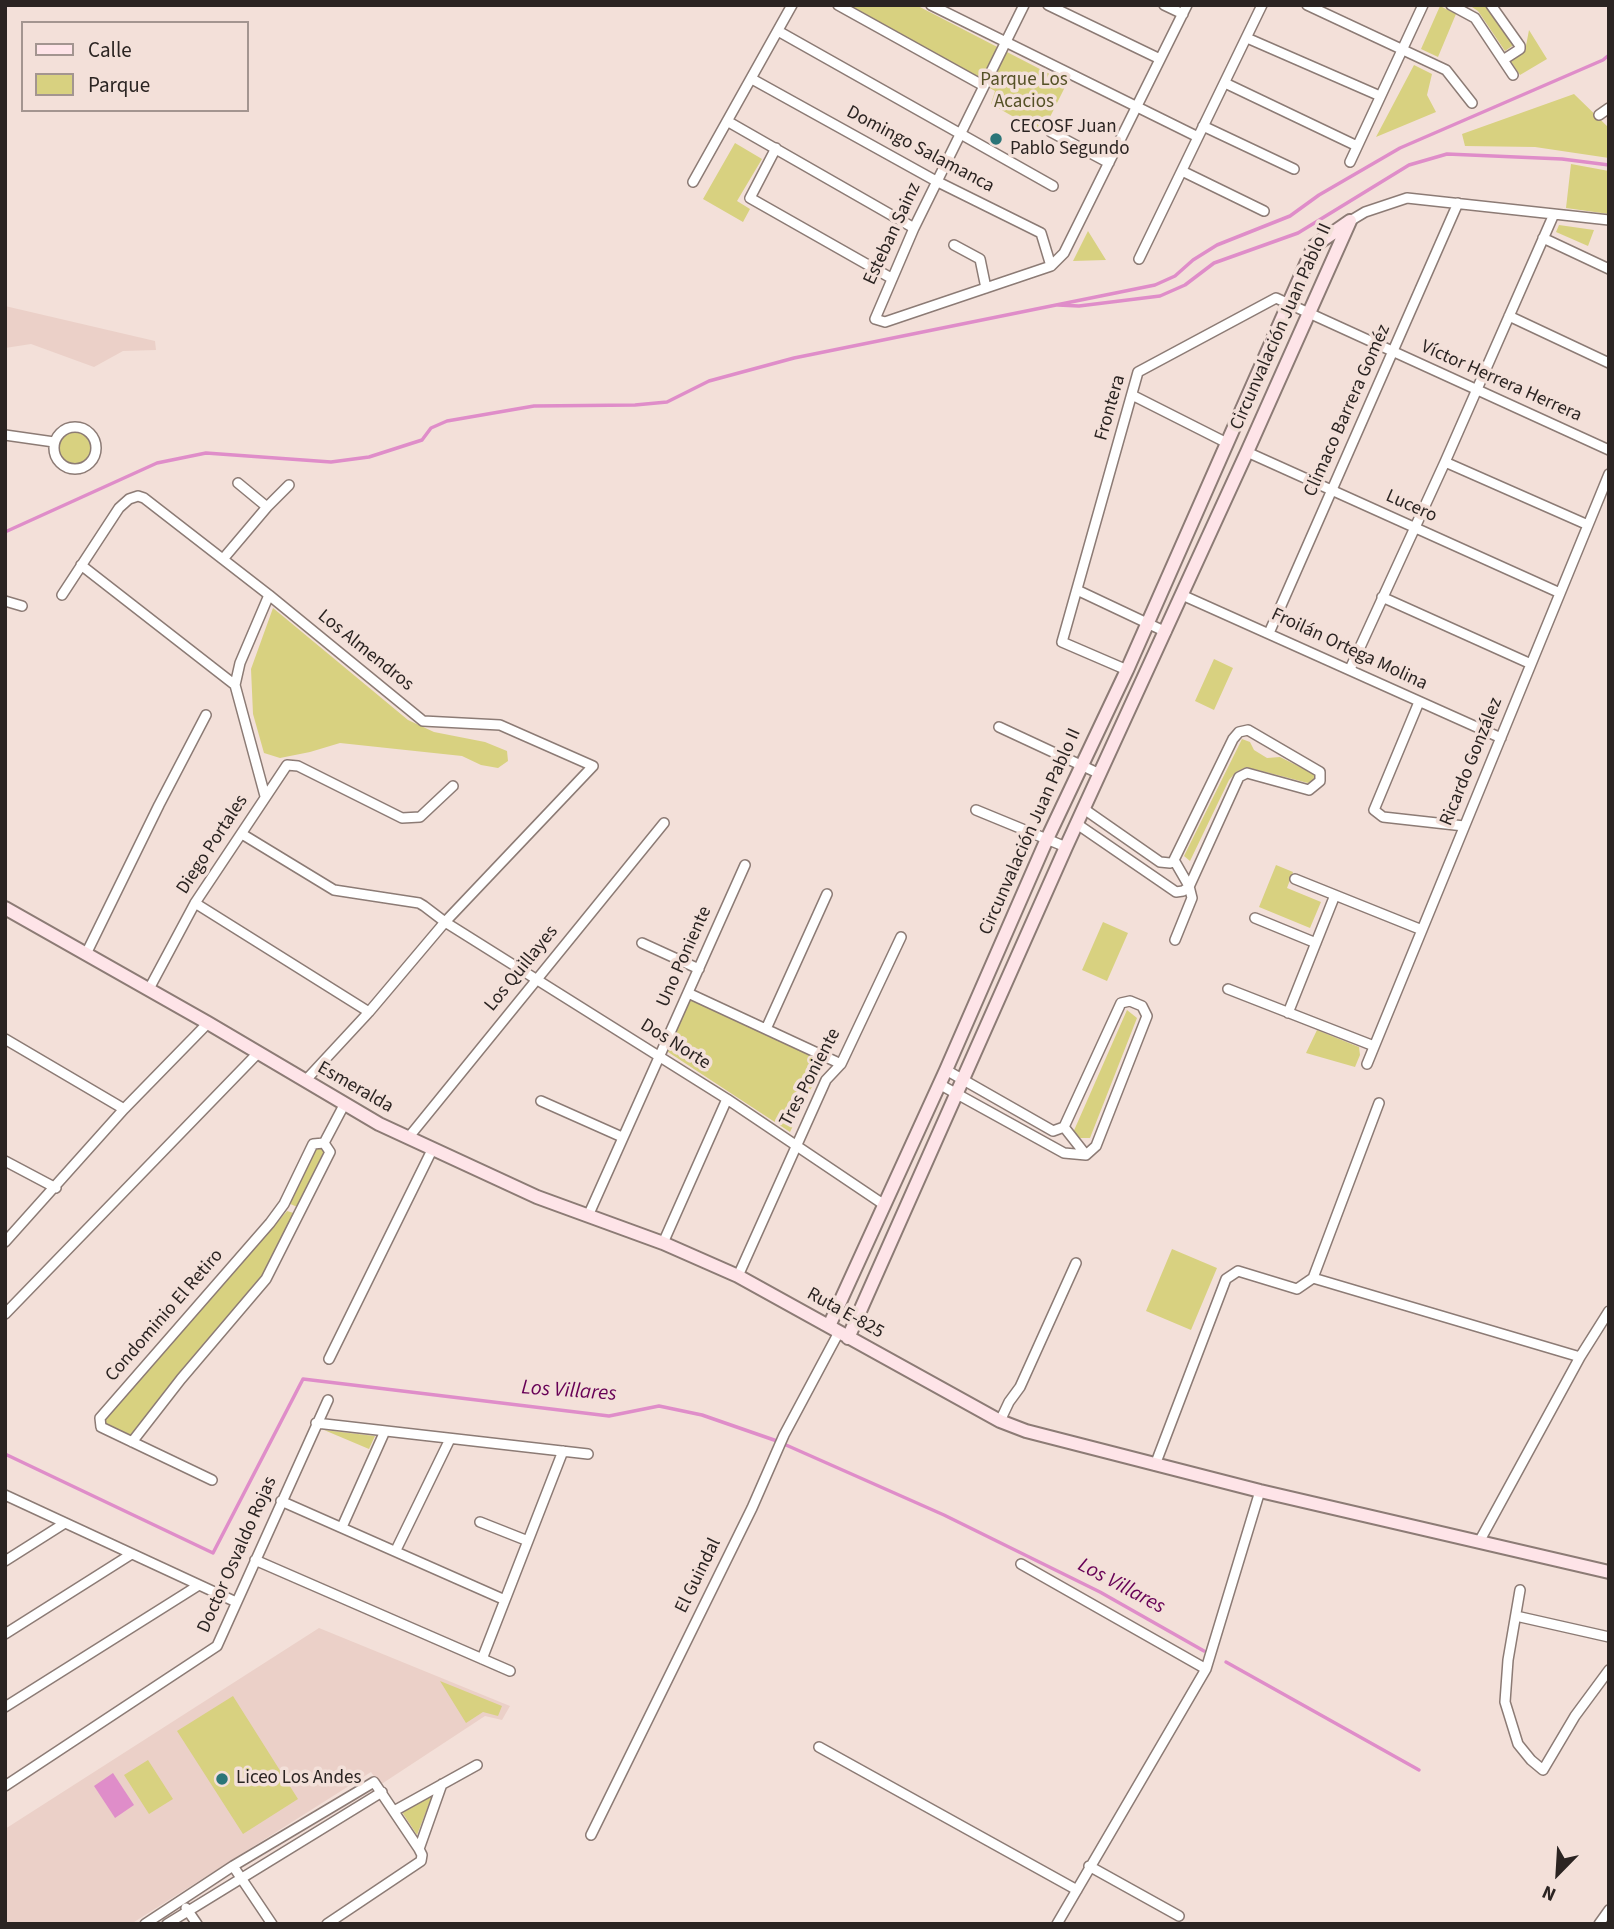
<!DOCTYPE html>
<html>
<head>
<meta charset="utf-8">
<style>
  body { margin:0 }
  #map { position:relative; width:1614px; height:1929px; overflow:hidden; background:#f3e0d9; font-family:"Source Sans 3",sans-serif }
  canvas { display:block }
  .frame { position:absolute; inset:0; border:7px solid #2b2422; pointer-events:none }
  .legend { position:absolute; left:21px; top:21px; width:228px; height:91px; box-sizing:border-box; background:#f3e0d9; border:2px solid #a39590; margin:0; padding:9px 12px; list-style:none; font-size:21px; color:#2b2422 }
  .legend li { display:flex; align-items:center; gap:14px; height:35px }
  .legend b { width:35px; border:2px solid #a39590 }
  .north { position:absolute; left:1523px; top:1838px; width:70px; height:70px; -webkit-text-stroke:5px #f3e0d9; paint-order:stroke; rotate:204deg; font-size:19px; font-weight:700; line-height:28px; text-align:center; color:#2b2422 }
  .north::after { content:''; display:block; margin:auto; width:24px; height:32px; background:#2b2422; clip-path:polygon(50% 0,100% 100%,50% 72%,0 100%) }
</style>
</head>
<body>
<div id="map">
<canvas width="1614" height="1929"></canvas>
<div class="frame"></div>
<ul class="legend">
<li><b style="height:9px;background:#fee4e8"></b>Calle</li>
<li><b style="height:19px;background:#d8d180"></b>Parque</li>
</ul>
<div class="north">N</div>
</div>
<script>
const g = document.querySelector('canvas').getContext('2d');
g.lineJoin = 'round';
function fill(path, color) { g.fillStyle = color; g.fill(path, 'evenodd'); }
const toPath = rows => new Path2D(rows.map(r => 'M' + r).join(''));
function strokePath(path, color, width, dash) { g.strokeStyle = color; g.lineWidth = width; g.lineCap = dash ? 'butt' : 'round'; g.setLineDash(dash || []); g.stroke(path); }
function drawText(font, color, halo, rows, align = 'center') {
  g.font = font + ' "Source Sans 3",sans-serif'; g.lineWidth = 7; g.setLineDash([]); g.textBaseline = 'middle'; g.strokeStyle = halo; g.fillStyle = color; for (const [text, x, y, turn = 0] of rows) {
    g.save(); g.translate(x, y); g.rotate((+turn || 0) * Math.PI / 180); g.textAlign = isNaN(turn) ? turn : align; if (halo) g.strokeText(text, 0, 0); g.fillText(text, 0, 0); g.restore();
  }
}
fill(toPath([
  [5,306,155,341,156,350,123,351,94,367,31,344,5,348],
  [319,1628,510,1706,502,1720,485,1716,380,1785,371,1772,131,1924,5,1924,5,1829]
]), '#ebd0c8');
fill(toPath([
  [846,5,916,5,1067,83,1042,133,991,104,995,91],
  [1469,5,1486,5,1515,44,1505,51,1478,11],
  [1440,6,1456,14,1438,57,1421,49],
  [1529,30,1547,59,1520,75,1510,60,1525,51],
  [1414,65,1432,74,1427,95,1436,112,1376,137],
  [1574,94,1609,128,1609,158,1535,147,1465,146,1462,134],
  [735,143,762,159,737,201,750,209,743,222,703,199],
  [1571,164,1609,171,1609,214,1566,208],
  [1559,225,1594,230,1588,246,1556,232],
  [1088,231,1106,260,1073,261],
  '57 449a18 18 0 1 1 36 0a18 18 0 1 1-36 0Z',
  [273,608,408,720,434,732,485,742,507,751,508,761,498,768,481,765,462,756,340,743,310,752,280,758,264,753,253,714,251,669],
  [1214,659,1233,668,1214,710,1195,701],
  [1242,739,1250,742,1254,750,1267,758,1280,757,1314,774,1315,779,1308,783,1246,767,1236,772,1229,780,1190,861,1184,856],
  [1276,865,1293,872,1287,888,1321,902,1310,928,1259,907],
  [1103,922,1128,933,1107,981,1082,970],
  [690,996,825,1060,790,1132,665,1050],
  [1127,1010,1137,1018,1090,1138,1079,1138,1072,1135],
  [1317,1030,1359,1047,1360,1055,1355,1067,1306,1053],
  [315,1145,324,1146,328,1154,302,1209,288,1203],
  [287,1211,297,1214,262,1280,131,1437,107,1425,105,1420],
  [1172,1249,1217,1268,1191,1330,1146,1311],
  [324,1430,375,1436,369,1449],
  [440,1681,502,1706,498,1716,483,1712,466,1723],
  [233,1696,298,1799,243,1834,177,1731],
  [148,1760,173,1799,149,1814,124,1775],
  [432,1796,417,1835,402,1812]
]), '#d8d180');
fill(toPath([
  [113,1773,134,1805,115,1818,94,1786]
]), '#df8dc9');
strokePath(toPath([
  [1058,305,1079,306,1160,296,1185,285,1214,263,1298,233,1409,165,1447,154,1562,159,1609,165],
  [5,532,157,463,206,453,331,462,369,457,422,440,431,428,447,421,534,406,635,405,667,402,709,381,794,358,1155,285,1175,276,1193,260,1217,245,1290,216,1319,195,1400,148,1603,60,1609,55],
  [5,1454,213,1553,303,1379,609,1416,659,1406,702,1415,777,1441,944,1515,1100,1592,1204,1651],
  [1226,1662,1419,1770]
]), '#df8dc9', 3.5);
const street = toPath([
  [838,5,984,86],
  [931,5,1198,137],
  [1024,5,914,228,875,319,885,322,1051,266,1064,253,1187,5],
  [1048,5,1160,59],
  [1164,5,1183,14],
  [1307,5,1446,70,1472,103],
  [1451,5,1475,18,1513,75],
  [1491,5,1520,46,1520,49,1503,60],
  [778,31,1053,186],
  [1247,38,1380,96],
  [752,79,936,181,1041,233,1051,266],
  [1225,83,1357,146],
  [1599,115,1609,108],
  [727,121,914,228],
  [1203,126,1294,169],
  [1051,132,1109,163],
  [776,148,750,198,891,278],
  [1350,162,1423,5],
  [1182,171,1264,211],
  [693,182,792,5],
  [1350,221,1365,212,1407,198,1609,220],
  [1543,238,1609,269],
  [954,245,980,259,986,288],
  [1139,259,1262,5],
  [1509,316,1609,363],
  [1132,395,1227,443],
  '54 448a21 21 0 1 1 42 0a21 21 0 1 1-42 0Z',
  [5,435,54,442],
  [1247,452,1560,593],
  [1445,462,1588,525],
  [238,483,267,507],
  [223,559,267,507,289,485],
  [81,565,235,685],
  [1077,590,1166,632],
  [62,595,119,508,129,499,138,496,144,498,269,595,423,721,500,725,593,766,445,922,369,1012,305,1081],
  [1182,595,1501,738],
  [1382,597,1531,664],
  [5,601,22,606],
  [1269,633,1458,203],
  [1350,669,1445,462,1554,214],
  [1127,670,1062,642,1138,372,1276,298,1609,450],
  [1419,702,1374,810,1383,817,1464,826],
  [999,727,1100,774],
  [265,796,235,685,240,663,269,595],
  [976,810,1066,847],
  [1077,824,1176,892,1183,891,1189,887,1239,777,1247,773,1309,790,1320,781,1320,772,1248,730,1239,732,1233,739,1173,862,1170,863,1160,862,1084,809],
  [242,834,334,890,419,903,424,906,445,922,727,1099,883,1204],
  [1174,860,1189,886,1192,898,1175,940],
  [1295,879,1422,930],
  [195,903,369,1012],
  [1255,918,1316,943],
  [642,943,699,969],
  [86,954,159,805,206,715],
  [149,989,195,903,287,765,298,766,402,818,420,817,453,786],
  [1228,989,1374,1046],
  [688,993,841,1064],
  [1288,1013,1335,895],
  [766,1029,827,894],
  [5,1039,124,1109],
  [1367,1064,1609,474],
  [939,1084,1064,1153,1086,1155,1096,1146,1147,1016,1142,1006,1130,1001,1121,1003,1064,1127,1053,1131,946,1070],
  [541,1101,622,1137],
  [1064,1127,1086,1155],
  [408,1138,664,823],
  [5,1161,56,1188],
  [588,1216,745,865],
  [5,1242,124,1109,208,1023],
  [663,1243,727,1099],
  [738,1276,826,1080,841,1064,901,937],
  [1313,1278,1580,1357,1609,1311],
  [5,1314,258,1053],
  [329,1359,432,1150],
  [1000,1421,1009,1402,1020,1387,1076,1263],
  [316,1423,588,1454],
  [132,1442,181,1379,266,1279,330,1152,324,1143],
  [1155,1465,1226,1279,1238,1271,1297,1289,1313,1278,1379,1103],
  [212,1480,101,1427,100,1418,270,1223,284,1204,313,1144,324,1143,344,1105],
  [5,1495,236,1602],
  [281,1501,505,1600],
  [480,1522,528,1541],
  [342,1527,385,1431],
  [1479,1542,1580,1357],
  [396,1550,450,1439],
  [255,1560,510,1671],
  [5,1561,65,1523],
  [1021,1564,1206,1669],
  [1520,1590,1508,1660,1505,1702,1518,1744,1531,1760,1543,1770,1575,1716,1609,1670],
  [1516,1616,1609,1637],
  [5,1634,130,1555],
  [482,1659,563,1451],
  [5,1707,199,1585],
  [819,1747,1077,1890],
  [5,1786,217,1646,328,1400],
  [394,1811,477,1765],
  [591,1835,752,1508,784,1435,839,1332],
  [419,1849,442,1784],
  [233,1866,272,1924],
  [1089,1866,1179,1916],
  [186,1908,197,1924],
  [145,1924,233,1866,374,1782,419,1849,422,1855,421,1861,327,1924],
  [167,1924,382,1792],
  [1057,1924,1206,1669,1260,1491],
  [1599,1924,1609,1910]
]);
const secondary = toPath([
  [5,908,208,1023,379,1124,537,1197,663,1243,738,1276,1000,1421,1026,1431,1260,1491,1609,1572],
  [829,1326,946,1070,1047,839,1127,670,1314,246,1350,221],
  [848,1338,1066,847,1247,452,1350,221]
]);
strokePath(street, '#8c7b75', 12);
strokePath(secondary, '#8c7b75', 16);
strokePath(street, '#fff', 9);
strokePath(secondary, '#fee4e8', 12);
for (const [x, y, r, color] of [
  [996,139,7,"#2b7578"],
  [222,1779,7,"#2b7578"]
]) { const dot = new Path2D(); dot.arc(x, y, r, 0, 2 * Math.PI); g.fillStyle = color; g.fill(dot); strokePath(dot, '#f3e0d9', 2.5); }
drawText('19px', '#555126', '#f3e0d9', [
  ["Parque Los",1024,81],
  ["Acacios",1024,103]
]);
drawText('19px', '#2b2422', '#f3e0d9', [
  ["CECOSF Juan",1010,128],
  ["Pablo Segundo",1010,150],
  ["Liceo Los Andes",236,1779]
], 'left');
drawText('19px', '#2b2422', '#f3e0d9', [
  ["Domingo Salamanca",920,150,28],
  ["Esteban Sainz",893,234,-65],
  ["Circunvalación Juan Pablo II",1282,327,-66],
  ["Víctor Herrera Herrera",1501,382,24],
  ["Frontera",1111,408,-74],
  ["Climaco Barrera Goméz",1348,411,-66],
  ["Lucero",1411,507,24],
  ["Froilán Ortega Molina",1349,650,25],
  ["Los Almendros",365,651,39],
  ["Ricardo González",1472,762,-68],
  ["Circunvalación Juan Pablo II",1031,832,-66],
  ["Diego Portales",213,845,-57],
  ["Uno Poniente",685,957,-66],
  ["Los Quillayes",522,969,-51],
  ["Dos Norte",675,1045,32],
  ["Tres Poniente",811,1078,-62],
  ["Esmeralda",355,1088,30],
  ["Ruta E-825",845,1314,29],
  ["Condominio El Retiro",165,1316,-49],
  ["Doctor Osvaldo Rojas",238,1555,-66],
  ["El Guindal",699,1576,-64]
]);
drawText('italic 21px', '#670056', '#f3e0d9', [
  ["Los Villares",569,1392,4],
  ["Los Villares",1121,1587,28]
]);
</script>
</body>
</html>
